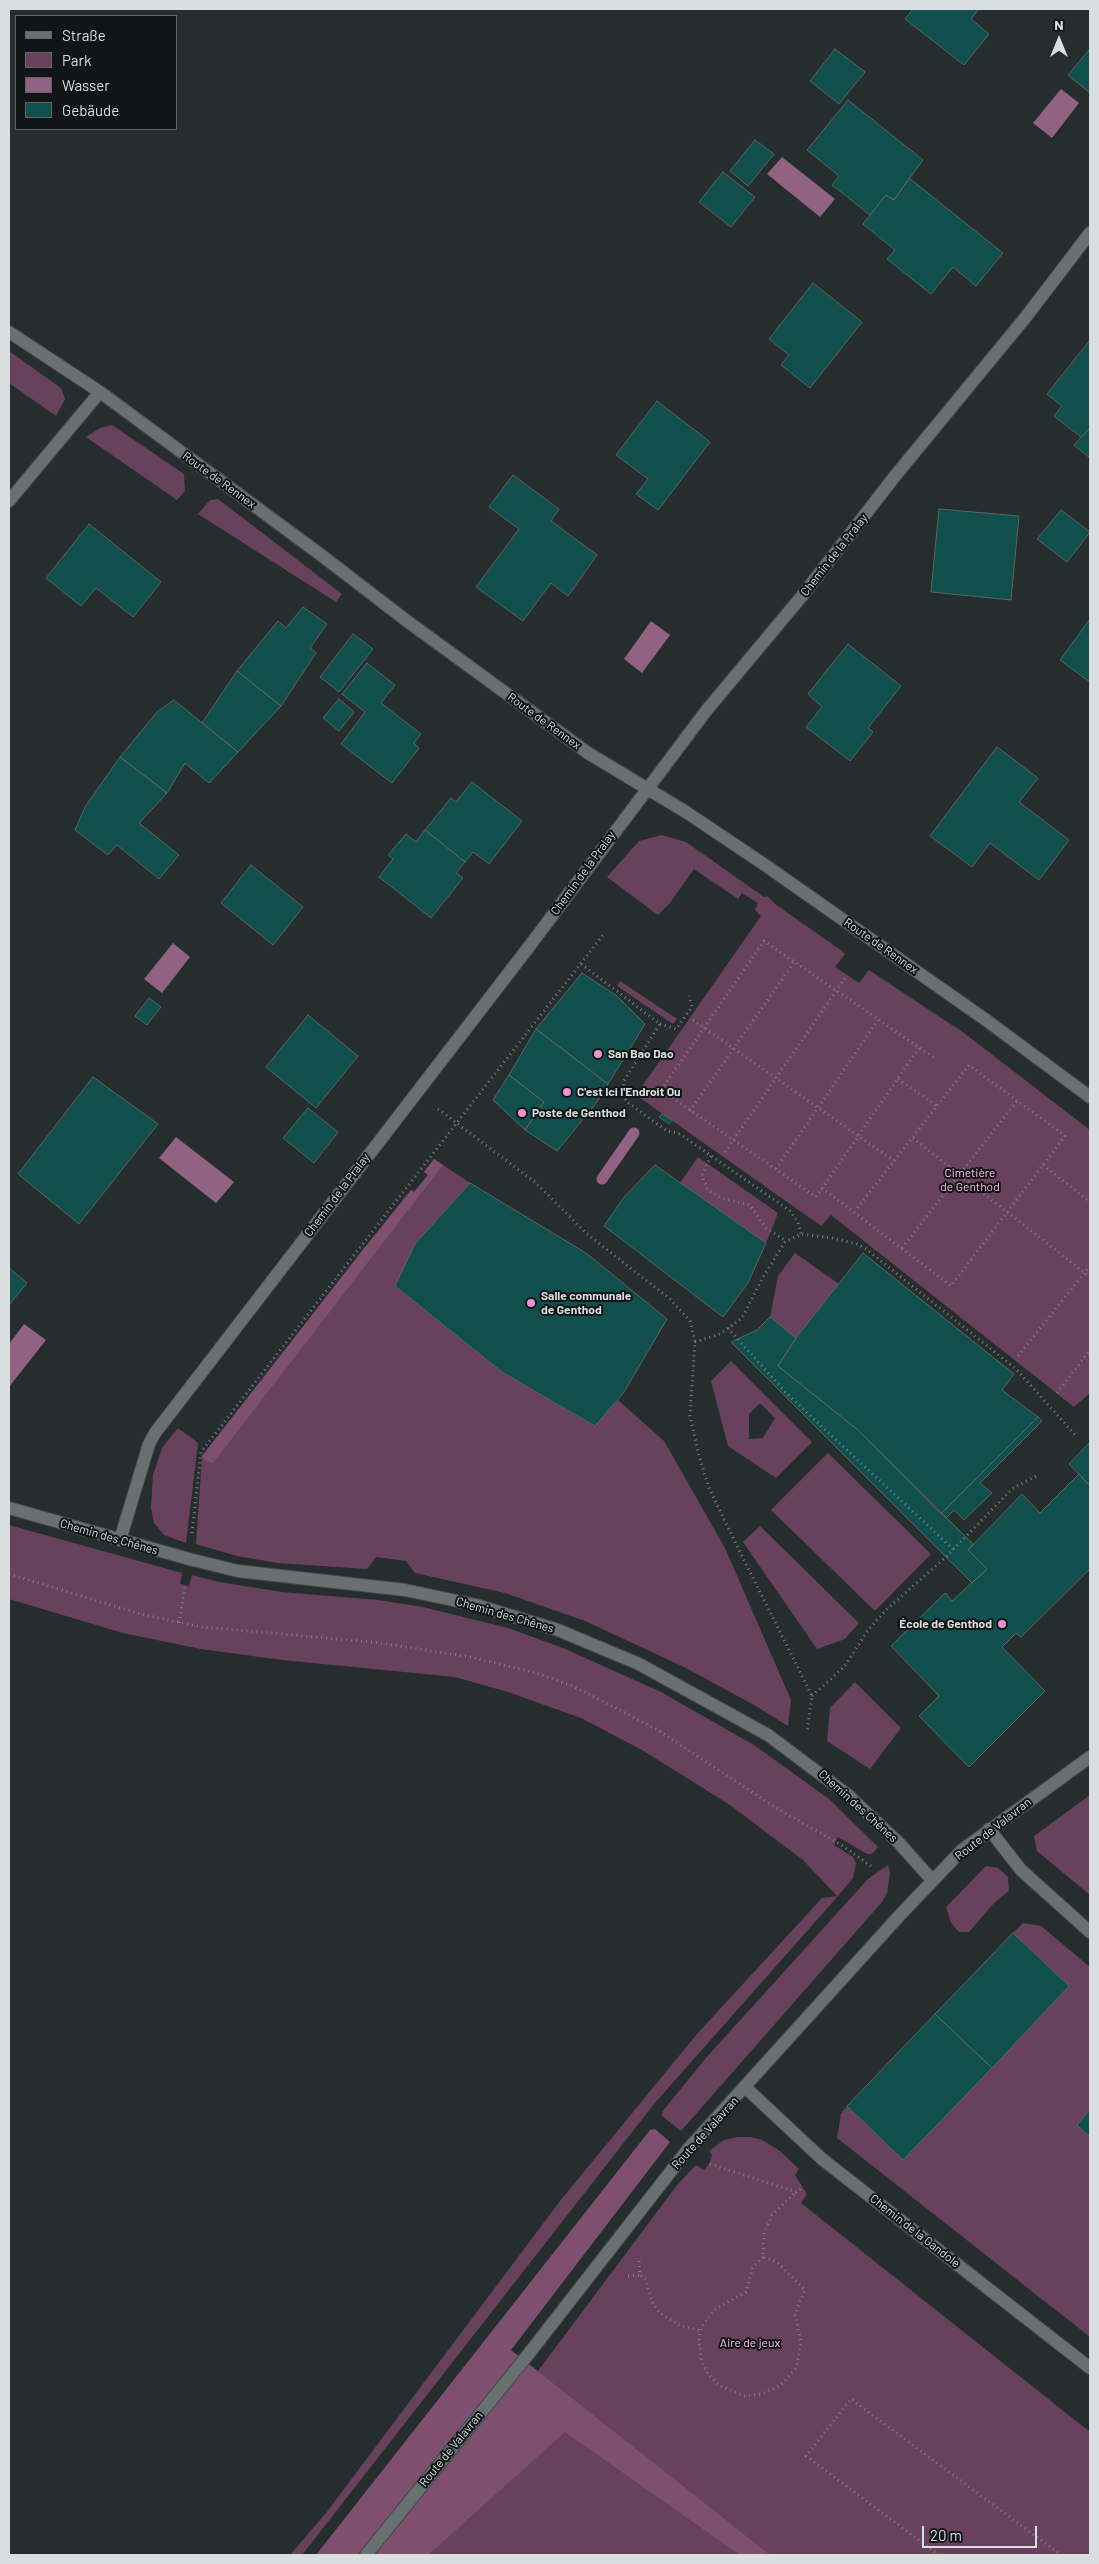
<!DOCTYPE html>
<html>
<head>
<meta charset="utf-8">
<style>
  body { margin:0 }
  #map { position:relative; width:1099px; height:2564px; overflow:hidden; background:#262d2d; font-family:Barlow,sans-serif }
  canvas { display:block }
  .frame { position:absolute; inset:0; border:10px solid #d9dede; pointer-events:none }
  .legend { position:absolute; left:15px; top:15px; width:162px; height:115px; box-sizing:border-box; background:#111515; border:1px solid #616565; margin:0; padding:6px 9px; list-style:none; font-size:15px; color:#d9dede }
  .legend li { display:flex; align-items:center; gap:10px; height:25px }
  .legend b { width:25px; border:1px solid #616565 }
  .north { position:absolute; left:1034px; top:15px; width:50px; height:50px; -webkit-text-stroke:4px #111515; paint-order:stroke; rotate:0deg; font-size:14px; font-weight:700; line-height:20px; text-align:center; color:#d9dede }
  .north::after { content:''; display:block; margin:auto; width:18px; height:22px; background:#d9dede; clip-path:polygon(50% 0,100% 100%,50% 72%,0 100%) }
  .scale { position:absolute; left:922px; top:2526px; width:115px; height:22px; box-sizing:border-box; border:2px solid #d9dede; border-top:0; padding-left:6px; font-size:15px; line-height:18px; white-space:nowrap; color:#d9dede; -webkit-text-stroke:4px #111515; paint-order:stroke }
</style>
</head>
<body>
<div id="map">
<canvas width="1099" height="2564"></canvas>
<div class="frame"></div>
<ul class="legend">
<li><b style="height:6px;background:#687170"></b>Straße</li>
<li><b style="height:14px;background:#68425c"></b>Park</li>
<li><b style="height:14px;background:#926282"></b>Wasser</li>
<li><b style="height:14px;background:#104f4c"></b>Gebäude</li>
</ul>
<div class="north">N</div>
<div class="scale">20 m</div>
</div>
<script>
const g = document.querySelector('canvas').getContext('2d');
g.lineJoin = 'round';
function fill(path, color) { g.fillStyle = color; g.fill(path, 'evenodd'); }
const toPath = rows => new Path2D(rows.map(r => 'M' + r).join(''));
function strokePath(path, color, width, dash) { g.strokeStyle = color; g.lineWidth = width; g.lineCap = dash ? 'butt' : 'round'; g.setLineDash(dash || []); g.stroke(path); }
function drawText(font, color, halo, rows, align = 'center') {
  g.font = font + ' Barlow,sans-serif'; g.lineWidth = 4; g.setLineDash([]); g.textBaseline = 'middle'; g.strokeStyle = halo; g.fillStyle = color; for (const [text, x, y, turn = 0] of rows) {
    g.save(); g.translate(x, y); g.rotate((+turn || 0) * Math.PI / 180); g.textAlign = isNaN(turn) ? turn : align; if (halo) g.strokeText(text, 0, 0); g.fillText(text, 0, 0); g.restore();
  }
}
fill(toPath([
  [9,351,61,388,65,399,56,416,9,383],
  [112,425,184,474,185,491,177,500,86,437,100,428],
  [218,499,342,594,336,602,198,514,210,500],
  [662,835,686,842,764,897,767,896,775,904,842,951,845,954,835,967,859,983,869,970,964,1033,1090,1130,1090,1393,1074,1407,831,1215,821,1226,636,1095,761,916,755,910,758,903,742,893,738,899,694,869,670,903,658,915,607,877,639,841],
  [620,981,677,1019,673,1024,617,986],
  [698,1157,778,1213,766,1243,680,1183],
  [434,1159,470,1183,415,1244,395,1286,502,1372,594,1426,618,1400,664,1441,725,1548,791,1700,788,1726,754,1705,684,1667,585,1621,505,1593,415,1573,406,1561,376,1557,367,1569,277,1563,237,1556,196,1544,202,1456,411,1190,414,1192,428,1175,424,1172],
  [795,1253,839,1284,796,1338,770,1317,778,1276],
  [731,1361,812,1442,776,1478,728,1446,711,1381],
  [760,1403,775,1418,763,1438,749,1439,749,1414],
  [178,1428,198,1443,186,1543,164,1535,154,1523,151,1508,153,1475,162,1448],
  [828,1453,931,1554,875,1611,771,1510],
  [9,1525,182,1573,180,1584,189,1586,192,1575,219,1582,282,1592,378,1600,423,1607,508,1628,563,1648,661,1692,754,1745,829,1799,878,1847,872,1854,867,1854,838,1837,834,1845,853,1857,856,1863,853,1878,838,1896,654,2104,302,2555,290,2555,326,2513,560,2201,697,2034,822,1898,837,1896,803,1860,730,1805,642,1750,581,1718,508,1692,455,1677,282,1660,201,1649,123,1633,9,1599],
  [760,1526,859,1623,845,1639,817,1649,743,1542],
  [855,1682,901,1728,870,1769,827,1741,830,1708],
  [1090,1795,1090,1895,1037,1851,1034,1836],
  [888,1865,890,1873,887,1893,882,1902,681,2131,662,2116,662,2112,705,2059,868,1879],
  [986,1866,998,1868,1008,1877,1009,1891,995,1902,969,1932,959,1932,951,1923,946,1907],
  [1023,1923,1041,1926,1090,1967,1090,2110,1077,2125,1090,2137,1090,2337,837,2138,841,2114,847,2106,903,2159,1069,1986,1013,1933],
  [737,2137,751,2137,762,2140,780,2151,799,2169,795,2175,807,2194,801,2203,1090,2432,1090,2555,390,2555,538,2371,677,2185,696,2165,704,2170,709,2164,712,2155,709,2151,724,2140]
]), '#68425c');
fill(toPath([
  [434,1159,443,1165,213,1463,204,1460,202,1456,361,1252,411,1190,414,1192,428,1175,424,1172],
  [655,2129,670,2142,511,2350,770,2555,740,2555,565,2432,428,2555,316,2555,650,2130]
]), '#7e4f6f');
fill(toPath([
  [1061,89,1079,103,1052,138,1033,123],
  [782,157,835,199,820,217,767,174],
  [651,621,670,635,642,673,624,659],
  [173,943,190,957,162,993,144,979],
  [176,1137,234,1182,216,1203,159,1158],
  [24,1324,46,1340,9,1387,9,1344]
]), '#926282');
strokePath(toPath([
  [602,1179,634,1133]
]), '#926282', 11);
const building = toPath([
  [913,9,979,9,971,19,989,34,964,65,905,19,913,9],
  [835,49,865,72,839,104,810,81,835,49],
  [1089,50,1090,51,1090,93,1068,75,1089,50],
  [848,100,923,160,894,200,886,195,870,215,832,185,839,176,807,150,848,100],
  [755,140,774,154,748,186,730,171,755,140],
  [723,172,755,197,731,227,699,202,723,172],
  [909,178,1003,253,976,286,953,267,931,294,887,259,895,250,863,224,886,195,894,200,909,178],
  [813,283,862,322,810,388,781,365,789,355,769,339,813,283],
  [1090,340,1090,428,1081,437,1054,416,1062,406,1047,394,1090,340],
  [657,401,710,442,658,510,636,494,648,479,616,455,657,401],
  [1090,428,1090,458,1074,445,1090,428],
  [513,475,559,509,551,521,597,555,568,596,551,583,523,621,476,587,519,529,489,507,513,475],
  [939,509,1019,516,1011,600,931,592,939,509],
  [1061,510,1090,532,1067,562,1037,539,1061,510],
  [89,524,161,582,133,617,96,588,81,606,46,578,89,524],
  [303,607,327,624,310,648,316,653,281,706,237,671,278,621,286,628,303,607],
  [1090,619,1090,682,1060,660,1090,619],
  [353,634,373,649,339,692,320,677,353,634],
  [848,644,901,686,868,728,873,732,850,761,806,727,822,707,808,694,848,644],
  [367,663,395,685,381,703,421,734,414,743,419,748,392,783,341,744,365,712,342,694,367,663],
  [237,671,281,706,238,752,202,723,237,671],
  [339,699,354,712,339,731,323,718,339,699],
  [174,700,238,752,209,783,185,763,167,793,120,757,158,711,174,700],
  [997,747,1038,778,1019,802,1069,840,1039,880,990,843,972,867,930,836,997,747],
  [120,757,167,793,139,823,179,855,159,879,117,845,108,855,75,830,85,807,120,757],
  [472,782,522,821,489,864,473,852,465,862,425,830,451,798,456,802,472,782],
  [425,830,465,862,456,873,463,878,431,918,379,877,393,859,388,855,406,834,416,842,425,830],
  [251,865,303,907,273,945,221,903,251,865],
  [582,973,617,996,645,1024,608,1084,536,1029,582,973],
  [149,998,161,1007,147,1025,135,1016,149,998],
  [308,1015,358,1056,316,1108,266,1067,308,1015],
  [536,1029,608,1084,597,1102,557,1151,525,1130,544,1102,509,1075,536,1029],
  [509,1075,544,1102,525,1130,493,1100,509,1075],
  [93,1077,158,1124,79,1224,18,1174,93,1077],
  [308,1108,338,1132,314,1163,283,1138,308,1108],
  [662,1114,672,1120,669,1124,659,1117,662,1114],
  [655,1165,766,1243,748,1283,723,1317,604,1226,624,1197,655,1165],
  [470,1183,586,1253,667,1319,624,1392,595,1426,502,1372,395,1286,415,1244,470,1183],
  [863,1253,1014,1374,1002,1390,1038,1417,941,1514,858,1430,778,1366,796,1338,863,1253],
  [9,1268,27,1283,9,1305,9,1268],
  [770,1317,796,1338,778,1366,858,1430,973,1544,968,1550,987,1569,972,1583,731,1342,757,1330,770,1317],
  [1038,1417,1042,1421,980,1483,992,1493,964,1520,954,1510,946,1518,941,1514,1038,1417],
  [1090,1442,1090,1486,1069,1464,1090,1442],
  [1079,1474,1090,1486,1090,1569,1021,1637,1016,1633,1002,1647,1045,1691,969,1767,919,1716,939,1696,891,1646,945,1593,952,1601,987,1569,968,1550,1022,1494,1040,1513,1079,1474],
  [1013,1933,1069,1986,992,2068,935,2014,1013,1933],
  [935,2014,992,2068,903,2160,847,2106,935,2014],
  [1090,2110,1090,2137,1077,2125,1090,2110]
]);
fill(building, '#104f4c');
strokePath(building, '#5b6463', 1);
const minor = toPath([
  [9,332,100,392,321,555,407,621,588,753,686,812,765,865,986,1020,1090,1097],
  [9,501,100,392],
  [9,1508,189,1559,238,1571,405,1590,476,1605,558,1630,639,1664,768,1735,848,1795,899,1843,932,1880],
  [120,1540,149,1444,155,1433,528,948,706,711,802,596,895,476,1025,318,1090,233],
  [989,1829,1021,1870,1090,1932],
  [746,2088,822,2159,1090,2368],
  [366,2555,527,2356,689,2148,900,1915,962,1850,1090,1757]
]);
strokePath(minor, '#444a49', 14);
strokePath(toPath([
  [581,964,660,1024,624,1081,623,1092,626,1101,667,1131,680,1134,790,1211,798,1222,801,1234],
  [693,1020,894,1161],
  [660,1024,676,1029,692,1007,689,996],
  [919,1048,816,1197,661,1090,764,941,936,1059],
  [898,1079,937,1106],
  [438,1109,536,1183,587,1234,670,1299,690,1321,695,1342,690,1416,699,1456,709,1488,737,1546,812,1696,807,1732],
  [690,1111,794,962],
  [913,1138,1090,1277],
  [725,1152,847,975],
  [711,1156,702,1175,708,1190,721,1198,750,1205,766,1228,786,1241],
  [1043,1165,1090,1202],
  [776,1169,878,1020],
  [822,1188,951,1286,1065,1136,969,1065,855,1211],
  [902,1248,1017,1101],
  [728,1328,786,1393,954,1550],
  [695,1342,720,1334,742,1318,763,1277,785,1242,801,1234,832,1238,857,1244,866,1249,1016,1369,1077,1437],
  [1018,1356,1090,1266],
  [1057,1393,1090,1350],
  [192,1533,201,1452,603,935],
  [9,1574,144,1615,202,1627,373,1642,470,1657,537,1673,577,1688,656,1729,778,1809,840,1844,871,1866],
  [179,1623,185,1586],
  [812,1696,845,1666,868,1630,887,1609,946,1557,1012,1489,1036,1476],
  [710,2164,796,2192,802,2188],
  [763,2257,753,2267,746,2292,714,2310,702,2326,699,2337,701,2360,708,2374,720,2386,745,2396,762,2394,781,2385,795,2369,798,2360,801,2342,795,2314,805,2290,777,2262,763,2257,764,2233,772,2215,796,2192],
  [639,2261,640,2275,645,2279,653,2304,660,2313,679,2325,701,2331],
  [628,2276,640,2275],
  [939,2555,806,2456,851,2399,1061,2555]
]), '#7c8282', 3, [1, 4]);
strokePath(minor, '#687170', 12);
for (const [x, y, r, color] of [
  [598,1054,5,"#f391d5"],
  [567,1092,5,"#f391d5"],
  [522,1113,5,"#f391d5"],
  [531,1303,5,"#f391d5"],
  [1002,1624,5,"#f391d5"]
]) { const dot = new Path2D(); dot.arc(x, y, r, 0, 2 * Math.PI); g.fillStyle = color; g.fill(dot); strokePath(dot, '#111515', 2); }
drawText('12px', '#d9dede', '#111515', [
  ["Route de Rennex",219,480,36],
  ["Chemin de la Pralay",834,555,-52],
  ["Route de Rennex",544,721,36],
  ["Chemin de la Pralay",583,873,-54],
  ["Route de Rennex",881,946,35],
  ["Chemin de la Pralay",337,1195,-53],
  ["Chemin des Chênes",109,1537,16],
  ["Chemin des Chênes",505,1615,16],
  ["Chemin des Chênes",858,1806,42],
  ["Route de Valavran",993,1829,-38],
  ["Route de Valavran",705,2133,-48],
  ["Chemin de la Gandole",915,2231,38],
  ["Route de Valavran",451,2449,-51]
]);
drawText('bold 12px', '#d9dede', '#111515', [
  ["San Bao Dao",608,1054],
  ["C'est Ici l'Endroit Ou",577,1092],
  ["Poste de Genthod",532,1113],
  ["Salle communale",541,1296],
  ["de Genthod",541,1310],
  ["École de Genthod",992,1624,"right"]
], 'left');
drawText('12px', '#ffc2ea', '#111515', [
  ["Cimetière",970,1173],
  ["de Genthod",970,1187],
  ["Aire de jeux",750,2343]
]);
</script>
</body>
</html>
